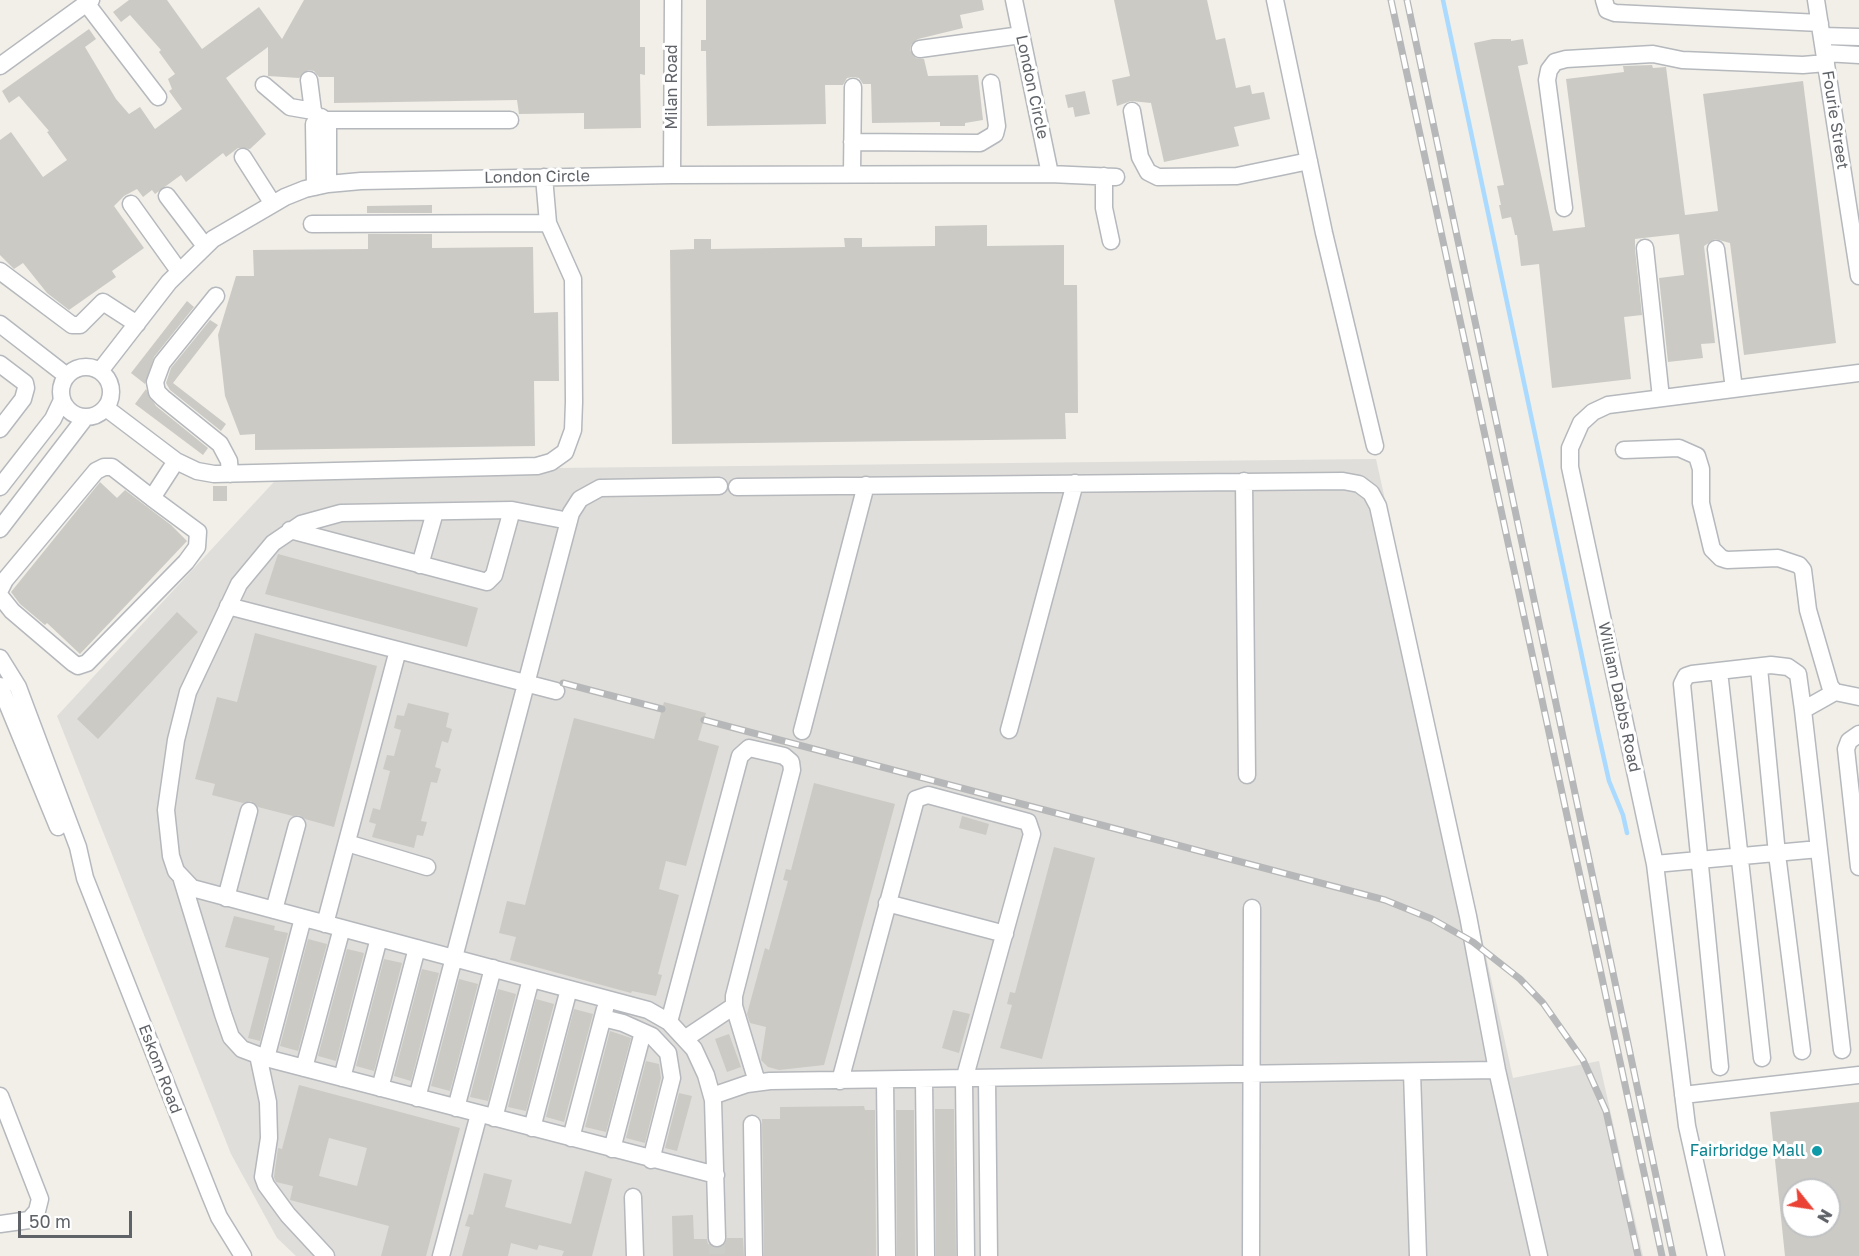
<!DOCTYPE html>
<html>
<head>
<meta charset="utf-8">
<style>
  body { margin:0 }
  #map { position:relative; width:1859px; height:1256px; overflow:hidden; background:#f1efe8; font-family:"Golos Text",sans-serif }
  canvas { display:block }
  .north { position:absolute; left:1781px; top:1178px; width:60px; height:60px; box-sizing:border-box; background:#fff; border:2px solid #bfc1c3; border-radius:50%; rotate:120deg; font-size:16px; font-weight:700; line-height:24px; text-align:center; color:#5f6368 }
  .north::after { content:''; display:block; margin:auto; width:21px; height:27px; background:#ea4335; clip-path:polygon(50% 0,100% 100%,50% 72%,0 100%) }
  .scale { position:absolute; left:18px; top:1211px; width:114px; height:27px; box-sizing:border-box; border:3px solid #5f6368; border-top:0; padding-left:8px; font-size:18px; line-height:21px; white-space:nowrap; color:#5f6368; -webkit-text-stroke:4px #fff; paint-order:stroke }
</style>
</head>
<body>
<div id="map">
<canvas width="1859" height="1256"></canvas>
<div class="north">N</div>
<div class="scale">50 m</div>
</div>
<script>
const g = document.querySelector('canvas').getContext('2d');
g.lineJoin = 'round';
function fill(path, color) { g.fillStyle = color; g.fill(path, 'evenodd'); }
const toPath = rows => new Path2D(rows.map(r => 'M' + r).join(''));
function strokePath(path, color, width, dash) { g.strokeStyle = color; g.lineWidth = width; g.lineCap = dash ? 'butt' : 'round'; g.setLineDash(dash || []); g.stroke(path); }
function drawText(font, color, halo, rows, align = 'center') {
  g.font = font + ' "Golos Text",sans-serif'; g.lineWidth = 6; g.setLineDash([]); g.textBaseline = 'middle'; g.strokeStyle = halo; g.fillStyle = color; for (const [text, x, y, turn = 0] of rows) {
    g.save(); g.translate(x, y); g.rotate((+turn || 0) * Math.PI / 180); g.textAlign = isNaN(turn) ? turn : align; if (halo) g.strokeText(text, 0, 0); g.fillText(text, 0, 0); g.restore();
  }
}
fill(toPath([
  [1376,459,1513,1078,1599,1061,1643,1256,296,1256,277,1238,231,1154,57,716,284,471]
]), '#e0deda');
strokePath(toPath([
  [1443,0,1598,732,1609,781,1623,815,1627,833]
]), '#aadaff', 4.5);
fill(toPath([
  [129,0,167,0,202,49,259,7,282,39,304,0,640,0,640,47,645,47,645,75,640,74,641,128,584,129,584,113,519,114,517,100,334,103,334,77,319,77,314,71,308,70,299,78,268,76,268,47,226,78,266,134,250,149,238,148,226,157,223,153,186,182,181,175,155,194,152,190,143,197,137,189,124,196,114,206,144,248,112,271,116,277,69,310,47,293,23,263,14,269,0,255,0,140,11,132,43,177,67,160,47,132,49,131,19,96,9,103,2,91,89,29,96,39,85,47,116,99,129,114,140,107,155,129,182,109,169,91,172,89,168,79,175,74,159,52,161,50,130,15,121,22,113,12],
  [706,0,982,0,984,10,960,15,963,28,918,39,911,45,910,50,916,58,924,59,928,76,978,75,983,120,965,123,965,126,940,126,940,122,872,123,871,84,863,84,859,78,853,77,847,78,843,85,825,85,826,124,707,126,706,51,701,51,701,40,706,40],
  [1114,0,1207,0,1216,40,1225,38,1236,88,1250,85,1252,94,1264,92,1270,119,1234,127,1239,146,1164,162,1151,103,1131,101,1117,106,1112,80,1130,76],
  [1493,39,1511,39,1511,41,1523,39,1528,64,1518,66,1553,231,1585,227,1566,79,1624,72,1623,66,1652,65,1653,68,1666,67,1685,215,1718,211,1703,94,1803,81,1836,343,1744,355,1730,243,1715,239,1704,246,1715,343,1701,344,1703,358,1668,362,1659,278,1684,275,1679,234,1643,238,1635,239,1635,249,1642,315,1624,317,1631,379,1552,388,1539,264,1521,266,1517,235,1515,235,1511,217,1502,219,1499,205,1501,205,1497,186,1504,185,1474,43],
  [1085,91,1090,114,1075,117,1073,107,1068,108,1065,95],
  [432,205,432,213,367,213,367,206],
  [987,225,987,246,1064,245,1064,285,1077,285,1078,413,1065,413,1066,439,672,444,670,250,694,249,694,239,711,239,711,249,845,247,844,238,862,238,862,247,935,246,935,226],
  [368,234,432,234,432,248,533,247,534,313,558,312,559,381,534,381,535,446,255,450,255,434,240,435,225,396,218,335,236,276,254,276,253,250,368,249],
  [187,301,194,307,154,357,145,384,131,373],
  [210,320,218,325,173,383,226,424,221,431,170,390,166,383,171,368],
  [146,389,156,406,208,448,203,455,135,404],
  [100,482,117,498,125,490,171,525,187,541,80,654,47,623,45,625,20,604,11,592],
  [213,486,227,486,227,501,213,501],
  [278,554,478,608,467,647,265,594],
  [177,612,198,632,98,739,77,719],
  [255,633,377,666,334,827,305,819,299,815,293,816,258,807,251,801,243,803,212,795,215,784,195,779,217,697,237,702],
  [664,702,706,713,698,740,719,746,686,866,666,861,659,889,679,895,658,974,662,975,656,996,632,991,631,993,510,960,516,937,499,933,507,901,525,905,574,718,654,739],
  [408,703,449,713,446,727,452,729,448,743,442,741,435,767,441,769,437,783,431,782,421,821,427,822,423,836,417,835,414,848,372,837,376,824,369,822,373,808,380,810,390,771,383,769,387,755,394,756,401,730,394,728,397,715,404,716],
  [814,783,895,804,824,1065,779,1070,768,1067,761,1060,766,1027,750,1023,747,1014,765,948,769,950,788,881,783,880,786,869,791,870],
  [962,816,989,824,986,835,959,828],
  [1054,847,1095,858,1042,1059,1000,1048,1012,1005,1007,1004,1010,992,1015,993],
  [234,916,275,926,274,930,288,933,260,1041,248,1038,269,958,225,947],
  [308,939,327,944,298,1051,280,1046],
  [347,949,364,953,336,1061,318,1056],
  [384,959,402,963,374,1071,356,1066],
  [422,969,439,973,411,1081,394,1076],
  [459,979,478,984,450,1091,431,1086],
  [498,989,516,994,488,1101,470,1097],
  [536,999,554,1004,526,1111,508,1107],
  [574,1009,593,1014,564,1122,546,1117],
  [953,1010,970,1014,959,1053,942,1048],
  [610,1031,631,1038,606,1132,585,1127],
  [729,1034,741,1067,727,1072,715,1039],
  [646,1061,659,1064,661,1078,645,1143,626,1138],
  [299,1085,460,1128,426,1256,381,1256,389,1226,290,1200,293,1186,276,1182,274,1177,278,1148,282,1149],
  [329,1138,367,1148,357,1186,319,1176],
  [679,1093,692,1096,677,1151,665,1148],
  [1859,1102,1859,1256,1785,1256,1770,1112],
  [1793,1190,1829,1190,1829,1226,1793,1226],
  [864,1106,865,1110,875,1110,876,1256,764,1256,762,1119,780,1119,780,1107],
  [935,1109,954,1109,956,1256,936,1256],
  [896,1110,914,1110,915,1256,897,1256],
  [585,1171,612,1179,592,1256,562,1256,564,1251,539,1245,537,1250,511,1243,508,1256,462,1256,470,1227,465,1226,469,1214,473,1215,484,1173,512,1180,505,1207,571,1224],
  [693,1215,694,1239,707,1239,708,1244,717,1248,723,1247,727,1238,743,1238,744,1256,673,1256,672,1216]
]), '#cccac5');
strokePath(toPath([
  [717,1238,717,1256]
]), '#ccccc8', 16, [16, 8]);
const minor = toPath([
  [1014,0,1050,174],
  [1275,0,1324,233,1375,446],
  [1604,0,1607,10,1615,13,1820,23],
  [1816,0,1859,276],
  [86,3,158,97],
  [1822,36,1859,37],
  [920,49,1021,35],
  [1825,53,1859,55],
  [0,66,91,0],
  [309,80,313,111,318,118],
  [264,85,290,107,313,111],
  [1132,111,1140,157,1148,172,1158,177,1237,176,1309,161],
  [327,120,510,120],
  [852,142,980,143,995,134,997,126,991,83],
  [243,157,273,204],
  [852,174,853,87],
  [672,175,673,0],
  [1104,176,1104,208,1111,241],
  [544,177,548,223],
  [315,187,314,124,321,117,328,122,328,184],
  [167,196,205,246],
  [131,204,179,271],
  [1564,208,1547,80,1549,70,1555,62,1566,59,1653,54,1682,60,1803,65,1826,63],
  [1645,248,1661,398],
  [1716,249,1734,389],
  [0,271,72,325,80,325,103,302,137,324],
  [216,296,162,363,155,382,157,392,163,398,220,444,229,461,230,474],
  [0,324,67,376],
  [0,364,25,383,26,388,23,399,0,429],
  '61 392a25 25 0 1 1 50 0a25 25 0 1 1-50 0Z',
  [100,371,169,282,213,239,285,197,305,189,328,184,361,181,672,175,1050,174,1116,177],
  [106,408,176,461,197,471,214,474,537,466,551,462,565,452,573,430,574,402,573,279,548,223,312,224],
  [1624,450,1679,448,1697,456,1701,469,1701,503,1712,549,1721,558,1727,560,1778,558,1799,565,1803,570,1808,610,1830,686,1835,692,1859,697],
  [1244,481,1247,775],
  [0,487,53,419,62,400],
  [737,487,1343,481,1359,484,1371,493,1378,506,1468,916,1497,1070,1539,1256],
  [569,521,512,510,341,513,301,524,273,543,239,584,188,692,176,740,166,810,171,856,176,871,192,888,648,1010,669,1022,694,1049,706,1075,713,1100,717,1238],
  [0,529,85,418],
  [290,530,487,582,494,575,512,510],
  [420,565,435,512],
  [0,590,5,580,96,471,104,467,112,467,152,498],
  [0,596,12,611,73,663,78,666,87,663,186,562,197,547,198,532,152,498,176,461],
  [228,606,556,691],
  [0,658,18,687,78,847,85,878,210,1195,219,1217,243,1256],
  [1759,668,1777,854,1802,1051],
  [1719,671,1762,1058],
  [0,686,58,827],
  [1835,692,1803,710,1842,1050],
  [1009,730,1075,483],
  [802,731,866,485],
  [1859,734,1849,741,1846,749,1859,867],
  [347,843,427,867],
  [1655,864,1819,849],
  [182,880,223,1014,231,1037,242,1049,266,1058,716,1175],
  [226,898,249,811],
  [887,903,1005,934],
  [274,910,297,825],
  [325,924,398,650],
  [603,1018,623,1023,652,1036,668,1053,672,1078,651,1160],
  [669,1022,740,756,749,748,784,756,791,762,792,770,734,996,734,1006,757,1082],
  [686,1038,734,1006],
  [258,1055,268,1102,269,1138,263,1177,266,1185,288,1215,326,1256],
  [266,1058,303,918],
  [1720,1067,1682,684,1686,676,1692,674,1771,665,1788,667,1798,674,1803,710],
  [304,1068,342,928],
  [1412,1072,1418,1256],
  [342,1078,379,938],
  [987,1079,989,1256],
  [885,1080,887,1256],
  [924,1080,926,1256],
  [840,1081,916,799,928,795,1028,822,1032,834,964,1080,966,1256],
  [380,1088,417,948],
  [1683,1095,1859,1075],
  [0,1096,40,1199,37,1211,29,1220,0,1224],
  [712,1096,747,1084,770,1081,1497,1070],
  [417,1098,571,513,580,499,600,488,719,486],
  [456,1108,493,968],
  [494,1118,531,979],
  [752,1124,754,1256],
  [532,1128,569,989],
  [571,1138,605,1009],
  [612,1149,643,1032],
  [633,1197,635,1256],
  [441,1256,479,1114],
  [1251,1256,1252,908],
  [1716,1256,1687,1126,1655,864,1570,467,1570,448,1581,423,1593,412,1608,405,1859,373]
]);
strokePath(minor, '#b5b8bc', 19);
strokePath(minor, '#fff', 16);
const rail = toPath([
  [1391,0,1662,1256],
  [1407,0,1673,1256],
  [563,683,662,709],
  [704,720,1385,900,1432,919,1473,942,1520,979,1543,1003,1583,1060,1606,1111,1638,1256]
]);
strokePath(rail, '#b6b7b8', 7);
strokePath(rail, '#fff', 4.5, [14]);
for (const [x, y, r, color] of [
  [1817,1151,6,"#0f9aa8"]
]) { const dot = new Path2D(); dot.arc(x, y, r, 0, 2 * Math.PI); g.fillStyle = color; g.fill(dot); strokePath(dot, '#fff', 2); }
drawText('16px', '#5f6368', '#fff', [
  ["Milan Road",672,87,-90],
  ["London Circle",1032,87,78],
  ["Fourie Street",1835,120,81],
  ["London Circle",537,177,-1],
  ["William Dabbs Road",1619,697,78],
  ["Eskom Road",160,1069,69]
]);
drawText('16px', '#0d838f', '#fff', [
  ["Fairbridge Mall",1805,1151]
], 'right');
</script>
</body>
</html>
